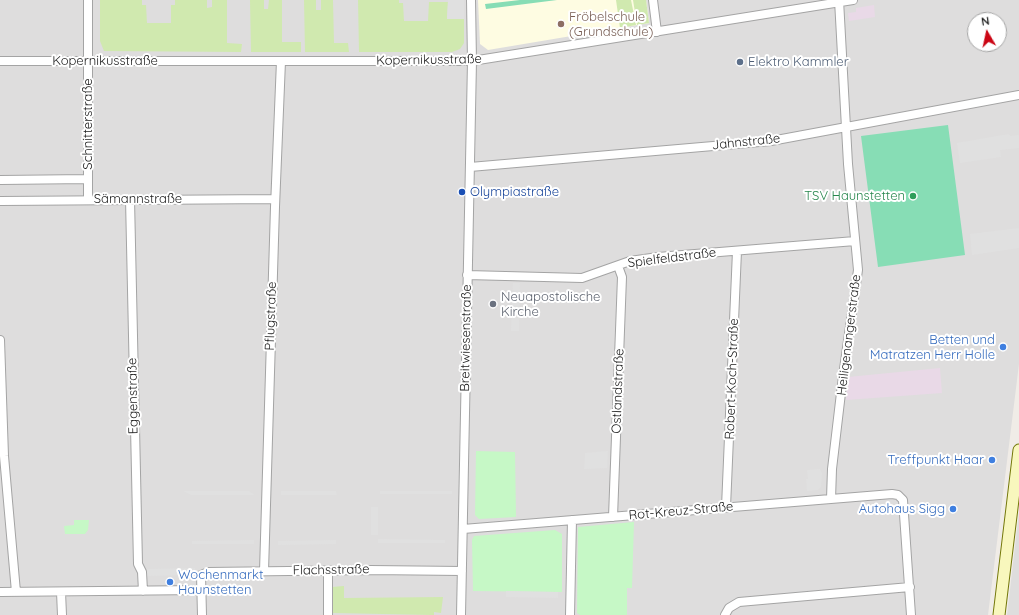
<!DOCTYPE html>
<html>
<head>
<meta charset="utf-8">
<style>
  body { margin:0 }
  #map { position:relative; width:1019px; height:615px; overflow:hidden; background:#f0ece7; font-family:Quicksand,sans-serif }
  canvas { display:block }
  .north { position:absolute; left:967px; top:12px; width:40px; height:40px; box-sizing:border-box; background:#fff; border:1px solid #a6a6a6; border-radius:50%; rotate:351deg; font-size:11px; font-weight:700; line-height:16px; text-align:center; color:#202020 }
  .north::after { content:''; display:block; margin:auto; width:14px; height:18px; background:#cb0514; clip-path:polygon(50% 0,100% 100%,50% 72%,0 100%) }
</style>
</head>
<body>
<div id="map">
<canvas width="1019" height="615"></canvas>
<div class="north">N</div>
</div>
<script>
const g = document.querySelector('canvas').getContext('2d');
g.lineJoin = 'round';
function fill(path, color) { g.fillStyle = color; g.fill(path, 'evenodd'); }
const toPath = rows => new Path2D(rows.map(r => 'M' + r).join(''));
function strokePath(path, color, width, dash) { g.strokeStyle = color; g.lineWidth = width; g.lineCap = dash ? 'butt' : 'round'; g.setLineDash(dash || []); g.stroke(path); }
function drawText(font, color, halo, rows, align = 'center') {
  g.font = font + ' Quicksand,sans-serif'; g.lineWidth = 4; g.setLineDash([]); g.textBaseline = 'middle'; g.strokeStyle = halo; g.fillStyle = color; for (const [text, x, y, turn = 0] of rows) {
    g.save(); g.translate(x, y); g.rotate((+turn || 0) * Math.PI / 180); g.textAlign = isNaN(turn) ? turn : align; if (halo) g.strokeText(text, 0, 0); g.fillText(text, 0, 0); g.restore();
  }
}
fill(toPath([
  [0,0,1019,0,1019,364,988,615,0,615],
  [975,20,999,20,999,44,975,44],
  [1019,512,1019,615,1007,615]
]), '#dedddd');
fill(toPath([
  [874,5,875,17,849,21,848,13,856,12,856,8],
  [940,368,942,393,846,400,848,377]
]), '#e9d9e7');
fill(toPath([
  [478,0,646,0,649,23,488,50,480,44]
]), '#fefce2');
fill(toPath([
  [100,0,142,0,142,5,146,5,147,23,171,23,171,5,175,5,175,0,207,0,207,8,212,7,212,0,227,0,227,43,242,44,241,52,104,51,100,41],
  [250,0,264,0,264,9,268,9,269,0,282,0,282,42,301,42,301,52,251,52],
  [304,0,316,0,316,10,321,10,321,0,333,0,334,43,348,43,349,52,305,52],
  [358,0,399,0,399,3,403,3,404,21,428,21,429,2,448,2,447,19,464,19,464,43,460,49,452,52,359,52],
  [616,0,631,0,636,25,620,28],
  [633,0,646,0,649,23,637,25],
  [344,586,344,598,443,597,441,613,434,612,434,615,332,613,332,587]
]), '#d0e9af');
fill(toPath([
  [476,451,515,452,516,517,479,519,475,515],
  [74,520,89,520,88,530,85,534,65,534,64,526,74,525],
  [634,522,632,588,627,588,627,615,580,615,577,613,578,527],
  [555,530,562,534,562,592,473,591,472,540,474,536]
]), '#c6f8c6');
fill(toPath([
  [520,0,557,0,486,9,485,4],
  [948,125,965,255,878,267,861,136]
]), '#87ddb5');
fill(toPath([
  [448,0,464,0,464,19,447,19],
  [1009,134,1010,136,1019,135,1019,148,1000,150,1001,157,960,163,957,143],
  [1019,228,1019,248,972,255,970,234],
  [513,283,520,283,519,331,511,331],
  [608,451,607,468,584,469,585,453],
  [820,469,822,473,821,487,818,490,807,491,806,479,808,479,807,470],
  [183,491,249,491,255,495,191,495],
  [281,491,336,491,337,495,281,495],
  [380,491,452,491,452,494,380,494],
  [371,507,378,507,378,535,371,535],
  [378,539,445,540,445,543,378,543],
  [254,540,254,544,192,544,192,541],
  [336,540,336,544,278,545,278,541],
  [195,568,195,575,147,576,147,569],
  [506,591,558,592,558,598,506,597]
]), '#e0e0e0');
const minor = toPath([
  [88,0,88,200],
  [653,0,657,32],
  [0,61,472,61,853,0],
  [470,167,771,141,1019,95],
  [0,180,88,179],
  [130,199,138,564,142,572,143,591],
  [0,201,275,199],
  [467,275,582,278,630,261,658,257,855,241],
  [0,340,4,456,16,592],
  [831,499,832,469,843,376,858,270,848,164,839,0],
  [726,507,737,251],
  [613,517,622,277,618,266],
  [463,529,892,494,898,495,903,500,911,615],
  [264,571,275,207,281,61],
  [0,592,201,590],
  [61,592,62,615],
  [202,615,201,575,208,572,370,570,462,571],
  [328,615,328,571],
  [461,615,472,61,471,0],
  [570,615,572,520],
  [725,615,729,608,739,602,910,587]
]);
const secondary = toPath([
  [999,615,1019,450]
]);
strokePath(minor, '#a4a4a4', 10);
strokePath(secondary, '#737708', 13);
strokePath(minor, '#fff', 8);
strokePath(secondary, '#f8f7bd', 11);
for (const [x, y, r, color] of [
  [561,24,4,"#8d6e63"],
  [740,62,4,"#5c6f8a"],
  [462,192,4,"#1a4fb4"],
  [913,196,4,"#2e9e5b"],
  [493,304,4,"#6b7280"],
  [1003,347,4,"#3f7fe0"],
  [992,460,4,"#3f7fe0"],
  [953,509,4,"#3f7fe0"],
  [170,582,4,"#3f7fe0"]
]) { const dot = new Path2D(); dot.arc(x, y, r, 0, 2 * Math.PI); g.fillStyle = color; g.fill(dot); strokePath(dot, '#fff', 1.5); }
drawText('13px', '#785e54', '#fff', [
  ["Fröbelschule",569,17],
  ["(Grundschule)",569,32]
], 'left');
drawText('13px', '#202020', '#fff', [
  ["Kopernikusstraße",429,60,-1],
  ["Kopernikusstraße",105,61],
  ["Schnitterstraße",88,124,-90],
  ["Jahnstraße",746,142,-6],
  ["Sämannstraße",138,199],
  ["Spielfeldstraße",672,258,-7],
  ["Pflugstraße",271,316,-88],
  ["Heiligenangerstraße",849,335,-83],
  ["Breitwiesenstraße",466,338,-89],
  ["Robert-Koch-Straße",732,379,-88],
  ["Ostlandstraße",618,391,-88],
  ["Eggenstraße",133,396,-91],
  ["Rot-Kreuz-Straße",681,511,-5],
  ["Flachsstraße",331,570,-1]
]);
drawText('13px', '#4e5e75', '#fff', [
  ["Elektro Kammler",748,62]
], 'left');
drawText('13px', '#164399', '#fff', [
  ["Olympiastraße",470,192]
], 'left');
drawText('13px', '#27864d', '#fff', [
  ["TSV Haunstetten",905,196]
], 'right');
drawText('13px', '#5b616d', '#fff', [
  ["Neuapostolische",501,297],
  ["Kirche",501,312]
], 'left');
drawText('13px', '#366cbe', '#fff', [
  ["Betten und",995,340],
  ["Matratzen Herr Holle",995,355],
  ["Treffpunkt Haar",984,460],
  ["Autohaus Sigg",945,509],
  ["Wochenmarkt",178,575,"left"],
  ["Haunstetten",178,590,"left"]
], 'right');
</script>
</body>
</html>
